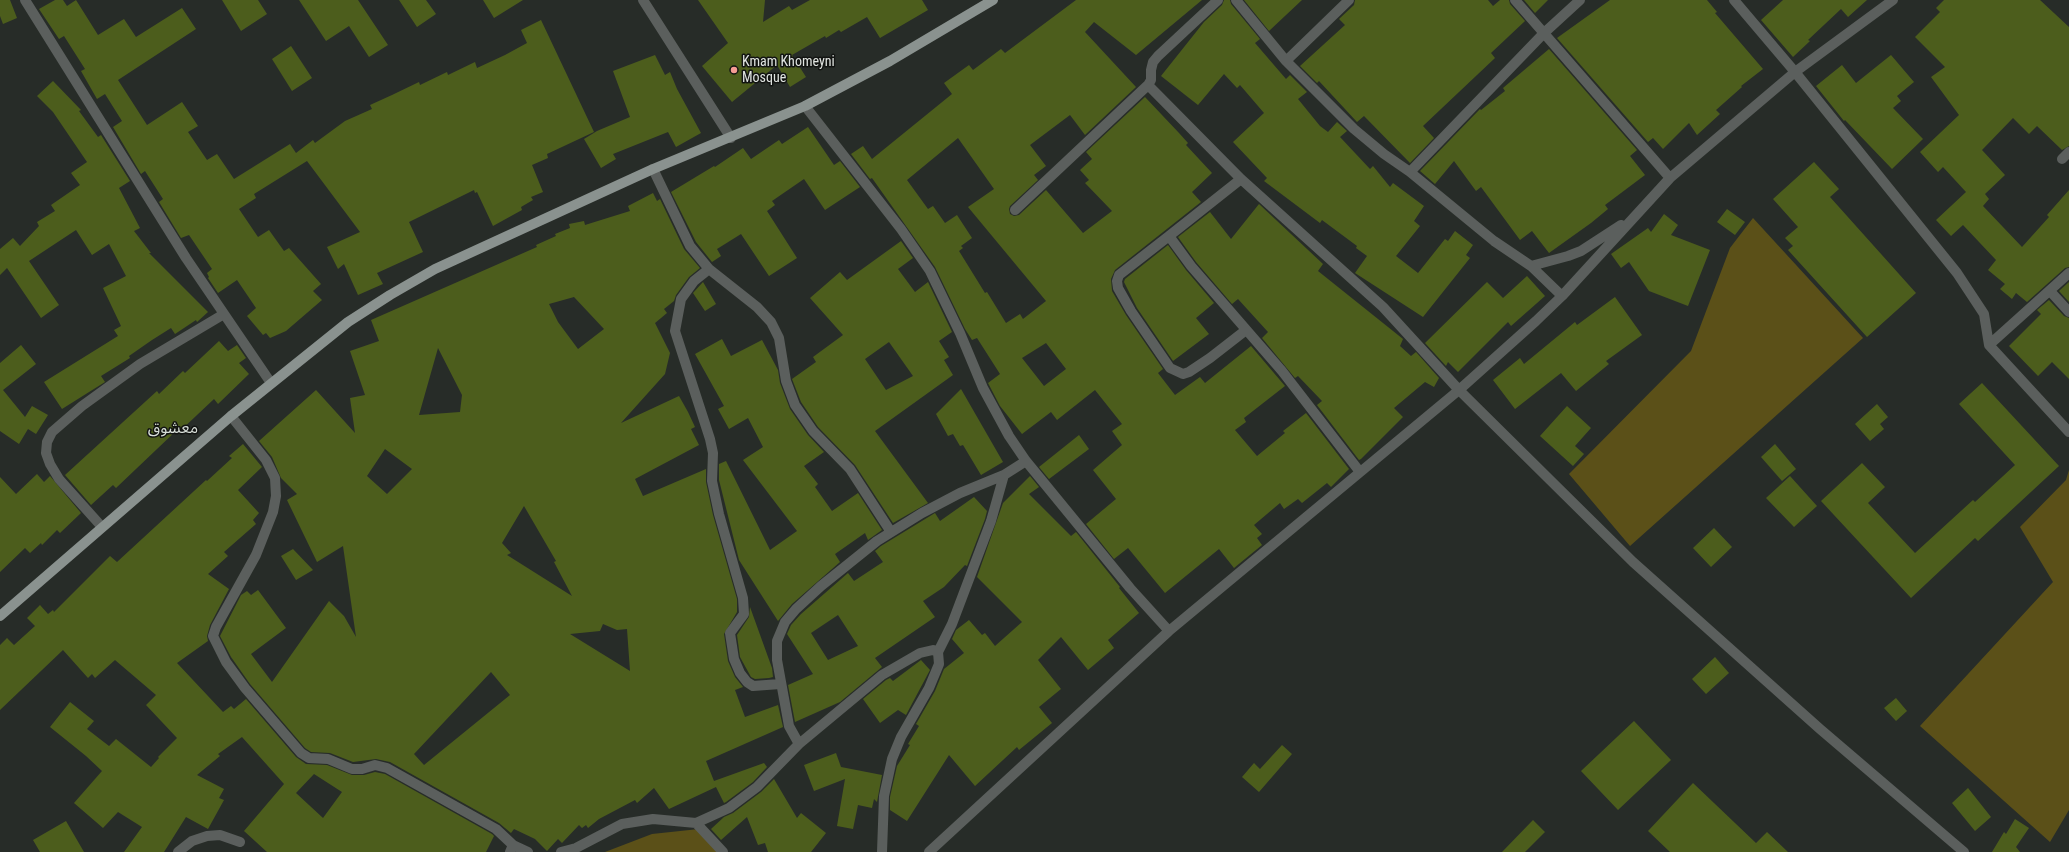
<!DOCTYPE html>
<html>
<head>
<meta charset="utf-8">
<style>
  body { margin:0 }
  canvas { display:block; background:#272c28 }
</style>
</head>
<body>
<canvas width="2069" height="852"></canvas>
<script>
const g = document.querySelector('canvas').getContext('2d');
g.lineJoin = 'round';
function fill(path, color) { g.fillStyle = color; g.fill(path, 'evenodd'); }
const toPath = rows => new Path2D(rows.map(r => 'M' + r).join(''));
function strokePath(path, color, width, dash) { g.strokeStyle = color; g.lineWidth = width; g.lineCap = dash ? 'butt' : 'round'; g.setLineDash(dash || []); g.stroke(path); }
function drawText(font, color, halo, rows, align = 'center') {
  g.font = font + ' "Roboto Condensed","Noto Sans Arabic",sans-serif'; g.lineWidth = 3; g.setLineDash([]); g.textBaseline = 'middle'; g.strokeStyle = halo; g.fillStyle = color; for (const [text, x, y, turn = 0] of rows) {
    g.save(); g.translate(x, y); g.rotate((+turn || 0) * Math.PI / 180); g.textAlign = isNaN(turn) ? turn : align; if (halo) g.strokeText(text, 0, 0); g.fillText(text, 0, 0); g.restore();
  }
}
fill(toPath([
  [1753,218,1863,338,1630,546,1569,474,1691,351,1730,248],
  [2069,470,2069,810,2050,842,1920,726,2053,582,2020,527,2066,480],
  [699,829,718,852,605,852,652,834]
]), '#5b5018');
fill(toPath([
  [0,0,10,0,17,18,3,24,0,16],
  [55,0,63,0,67,6,76,0,98,35,124,19,136,37,182,8,196,29,118,80,147,125,182,102,198,126,188,132,207,160,217,154,234,179,290,144,296,153,313,140,315,143,345,121,372,109,370,105,392,95,419,82,420,85,447,72,448,75,475,62,477,68,505,55,527,43,521,30,541,20,594,132,547,154,548,158,532,165,543,192,531,197,533,200,521,207,522,210,493,226,477,192,475,193,474,190,409,222,423,252,377,273,383,284,358,295,344,264,338,269,327,247,360,232,307,161,254,194,256,198,239,209,258,237,269,230,284,251,289,248,321,284,313,291,322,300,286,331,270,338,266,333,263,335,247,316,256,308,237,280,218,293,208,278,209,277,207,273,212,269,189,235,181,238,159,202,163,199,145,171,141,174,113,127,122,121,105,94,97,99,81,71,85,69,64,36,59,39,39,9],
  [222,0,258,0,267,14,241,31],
  [299,0,358,0,388,45,369,57,349,26,326,41],
  [399,0,426,0,436,14,417,27],
  [483,0,523,0,494,18],
  [698,0,765,0,763,22,789,6,792,10,810,0,922,0,928,10,880,38,867,17,841,32,839,30,826,38,825,36,792,55,806,77,790,87,777,65,732,102,702,66,728,43],
  [1076,0,1202,0,1136,55,1094,22,1085,32,1136,87,1085,135,1070,115,1030,145,1046,166,1034,175,1038,180,1010,206,1009,209,1010,214,1014,216,1019,215,1046,190,1083,233,1112,211,1085,183,1089,180,1080,170,1092,159,1086,152,1145,97,1179,133,1188,143,1186,145,1212,173,1192,192,1201,202,1115,270,1111,279,1112,291,1126,315,1163,369,1158,373,1175,395,1200,377,1205,383,1251,346,1285,386,1244,418,1246,422,1235,430,1257,456,1285,433,1283,431,1306,413,1349,469,1331,487,1327,483,1302,503,1298,499,1284,509,1280,503,1254,525,1262,534,1257,538,1262,545,1234,568,1219,549,1165,593,1128,548,1114,559,1086,524,1116,499,1093,470,1122,445,1112,431,1122,424,1095,390,1057,420,1051,412,1022,434,1000,406,988,383,1000,374,977,338,972,340,965,329,935,267,872,178,870,179,851,154,863,146,872,159,952,94,944,83,969,65,973,70,1001,49,1005,53],
  [958,138,994,189,968,207,1046,301,1023,319,1020,314,1006,323,987,292,985,293,959,251,963,248,961,246,972,238,957,215,945,223,933,206,928,209,907,180],
  [1046,343,1066,369,1044,386,1022,358],
  [1224,0,1230,0,1231,4,1260,39,1255,43,1286,79,1290,75,1307,92,1298,99,1320,126,1328,132,1337,122,1347,131,1340,137,1370,169,1373,166,1390,187,1393,183,1424,206,1414,221,1420,226,1396,256,1418,273,1445,239,1448,241,1455,231,1473,245,1466,255,1470,258,1423,317,1355,273,1367,256,1356,248,1357,246,1322,220,1320,223,1264,181,1267,178,1233,142,1264,113,1240,85,1237,88,1224,74,1198,105,1161,76,1204,22,1222,5],
  [1244,0,1302,0,1269,31],
  [1355,0,1488,0,1493,6,1500,0,1509,0,1510,4,1525,21,1491,53,1495,58,1423,126,1434,138,1410,163,1364,116,1357,122,1319,81,1317,83,1300,66,1345,25,1339,19,1354,5],
  [1524,0,1548,0,1535,13],
  [1610,0,1707,0,1717,12,1715,13,1763,69,1741,86,1742,87,1716,110,1720,114,1697,135,1689,123,1663,149,1653,138,1648,142,1557,38],
  [1783,0,1867,0,1848,17,1841,9,1808,40,1810,41,1793,57,1761,20],
  [1944,0,2040,0,2069,27,2069,146,2062,150,2037,126,2029,134,2013,118,1982,150,2005,175,1985,194,1989,199,1983,206,2022,247,2049,217,2047,215,2069,190,2069,267,2065,268,2027,302,2016,293,2012,299,2000,289,2005,284,1988,270,1996,260,1963,225,1951,236,1936,220,1966,192,1943,167,1938,172,1920,152,1959,115,1931,77,1945,67,1915,37,1940,12,1936,8],
  [291,46,312,78,292,91,272,59],
  [1549,49,1637,150,1630,156,1645,175,1605,205,1608,209,1591,223,1549,253,1532,231,1520,240,1481,187,1476,191,1454,161,1435,184,1420,171,1480,109,1481,110,1505,91,1503,88],
  [655,55,665,75,670,72,677,89,701,133,676,147,668,132,613,154,616,159,601,168,584,139,597,131,630,117,613,71],
  [1891,55,1914,82,1897,96,1901,101,1893,108,1923,139,1892,169,1845,120,1844,121,1816,86,1842,65,1856,83],
  [53,81,81,110,79,111,98,137,101,135,130,181,119,188,140,228,134,231,151,253,149,253,208,312,197,322,196,320,175,334,171,328,152,340,129,356,130,358,101,376,105,382,62,409,44,382,118,336,114,330,121,326,103,288,126,276,109,244,92,255,76,230,29,261,59,305,41,318,7,268,0,275,0,249,13,238,20,246,39,226,37,222,55,211,51,205,80,185,71,173,87,162,53,112,37,96],
  [808,127,834,165,840,161,860,187,825,210,804,179,772,201,775,205,767,211,797,258,769,276,741,234,717,249,721,256,712,262,696,242,671,192,714,166,715,167,743,148,751,159,779,140,782,144],
  [1814,162,1839,189,1830,197,1916,293,1867,337,1788,250,1793,246,1785,238,1798,227,1773,199],
  [653,193,657,201,660,199,684,249,700,268,689,277,676,295,674,301,664,309,667,313,655,323,670,353,665,374,621,423,679,396,688,412,695,427,691,429,699,445,635,479,643,496,706,469,706,482,713,515,737,599,737,612,724,634,728,661,735,677,743,687,735,690,745,717,778,705,783,727,706,761,714,781,764,763,767,767,753,782,726,802,724,803,716,787,669,809,654,788,637,803,635,800,599,819,588,828,586,825,582,828,579,825,562,843,558,839,547,851,535,839,514,829,511,833,499,823,390,762,376,759,353,762,330,753,311,752,305,748,250,684,231,657,220,636,241,595,247,591,251,595,258,590,286,628,251,654,272,682,329,601,344,616,356,637,343,546,317,562,287,500,297,494,281,478,272,457,259,441,316,390,355,433,350,398,365,395,350,351,379,341,371,320,537,247,536,245,556,236,555,234,570,228,569,224,584,221,585,225,630,211,628,206],
  [574,297,604,329,578,349,558,322,549,304],
  [438,348,462,395,460,412,419,415],
  [385,449,412,469,387,494,367,476],
  [524,506,556,561,554,562,572,596,507,555,511,553,502,543],
  [603,624,617,630,627,629,630,671,570,634,600,631],
  [491,672,510,695,424,765,414,754],
  [1259,204,1323,264,1318,271,1403,339,1400,346,1411,356,1416,352,1439,378,1434,387,1425,382,1394,408,1403,417,1361,459,1359,460,1317,405,1322,401,1298,376,1295,378,1262,338,1268,332,1238,299,1232,304,1196,262,1178,237,1210,212,1231,239],
  [1727,209,1745,222,1735,235,1717,222],
  [1664,214,1678,225,1671,235,1710,250,1688,306,1649,291,1629,262,1621,268,1611,254,1648,228,1651,232],
  [901,241,913,258,898,269,915,292,928,282,952,332,939,341,949,357,944,360,953,375,875,431,928,503,893,523,855,465,818,427,801,402,792,379,816,362,813,357,843,335,810,298,840,272,847,280],
  [889,342,913,376,886,390,865,359],
  [1168,245,1186,270,1214,303,1196,318,1209,334,1173,361,1137,308,1124,282,1125,279],
  [1527,276,1545,296,1511,326,1508,322,1458,372,1448,362,1446,366,1425,343,1487,282,1503,298],
  [703,282,716,304,705,311,693,293],
  [2069,282,2069,302,2059,291],
  [1615,297,1642,335,1606,361,1609,364,1576,391,1561,373,1515,409,1493,380,1520,358,1524,364,1575,322,1577,325],
  [2049,300,2064,316,2069,318,2069,379,2052,362,2038,376,2009,346,2041,314,2037,310],
  [722,339,731,356,762,340,778,370,780,383,790,409,808,435,824,452,804,466,818,484,815,487,832,511,858,493,882,530,868,540,865,533,835,554,840,562,792,604,778,621,739,560,719,480,719,464,726,461,770,550,797,531,743,460,763,447,748,418,729,429,718,409,724,406,695,354],
  [219,341,228,351,237,345,246,358,239,363,249,374,218,404,214,399,179,432,177,430,116,488,113,485,91,505,65,475,157,391,159,394,183,371,185,373],
  [21,345,36,364,3,390,25,417,32,406,48,415,36,434,28,429,19,444,0,431,0,363],
  [1982,383,2059,466,1978,541,1975,538,1911,598,1821,501,1862,463,1885,487,1868,503,1915,553,1973,500,1975,502,2015,465,1959,404],
  [961,389,1003,462,981,475,963,445,960,446,953,434,948,436,936,414],
  [1877,404,1888,417,1880,424,1884,429,1870,441,1855,424],
  [1567,406,1591,428,1575,446,1584,454,1573,466,1540,436],
  [1079,435,1089,449,1049,479,1039,467],
  [243,444,262,467,238,490,259,513,253,520,256,524,224,552,228,556,208,574,229,589,210,625,207,636,208,641,177,663,223,712,231,706,234,709,246,699,296,757,306,764,327,765,352,775,364,775,375,772,385,774,492,834,494,836,486,852,267,852,244,831,284,784,242,737,218,754,220,756,197,775,224,789,219,798,224,800,208,829,186,817,164,852,124,852,142,827,118,812,103,828,74,803,102,771,86,756,50,727,70,702,94,721,87,729,109,746,116,739,151,767,159,758,158,757,177,738,146,705,156,695,115,660,95,678,92,674,88,678,63,650,0,710,0,645,7,638,14,645,35,626,27,618,40,605,48,614,53,610,54,612,110,556,117,562,206,480,207,481,232,458,229,456],
  [314,774,342,792,323,818,296,793],
  [1775,444,1796,469,1782,481,1761,457],
  [37,474,44,482,50,476,81,513,60,533,57,530,42,545,41,543,30,553,25,548,0,572,0,477,16,494],
  [1030,476,1039,487,1029,494,1071,536,1076,532,1120,587,1119,588,1139,613,1108,640,1114,648,1088,670,1061,637,1038,660,1061,689,1039,707,1052,723,1019,750,1017,747,975,786,949,755,907,821,890,810,890,797,897,766,910,745,908,744,919,726,916,724,935,691,944,669,964,653,952,639,956,630,969,620,982,635,985,633,995,646,1022,622,977,577,1003,503],
  [1790,476,1817,506,1794,527,1766,498],
  [974,497,987,511,985,519,967,566,965,565,944,587,923,601,935,617,875,658,882,667,840,702,795,722,788,685,813,674,787,634,791,625,801,614,848,573,854,581,883,562,875,551,881,546,935,513,940,521],
  [838,615,858,646,828,660,811,633],
  [1714,528,1732,547,1711,567,1693,548],
  [293,549,313,570,296,580,281,556],
  [750,607,772,668,773,677,769,678,755,679,751,677,740,657,737,635,749,617],
  [1715,657,1729,673,1706,694,1692,679],
  [921,660,930,670,906,715,898,710,880,723,863,699,886,680,890,678,893,681],
  [1896,698,1907,711,1896,721,1884,708],
  [1634,721,1671,760,1618,810,1581,771],
  [1282,745,1292,754,1259,792,1242,777,1254,763,1260,769],
  [836,753,841,767,882,775,877,802,874,799,872,808,858,805,853,829,837,826,845,779,814,791,804,765],
  [774,779,797,818,801,813,826,833,811,852,768,852,765,843,758,845,747,817,721,840,711,829,724,817,733,813,761,792],
  [1693,783,1756,843,1767,832,1788,852,1670,852,1648,831],
  [1968,788,1991,817,1975,831,1952,803],
  [2015,819,2029,828,2016,847,2020,852,1992,852,2004,832,2006,834],
  [1533,820,1545,832,1525,852,1502,852],
  [66,821,84,852,40,852,33,840]
]), '#4c5d1c');
strokePath(toPath([
  [25,0,186,258,271,383],
  [643,0,731,138],
  [1218,0,1158,56,1153,62,1151,70,1151,80,1148,85,1241,179,1383,307,1459,390,1633,562,1820,729,1964,852],
  [1236,0,1286,61,1354,129,1384,154,1410,172,1494,241,1531,266,1562,296],
  [1515,0,1670,178],
  [1734,0,1795,72,1957,273,1984,314,1989,345,2069,432],
  [1286,61,1349,0],
  [805,106,901,229,930,271,960,333,983,388,1009,436,1026,461,1130,588,1169,631],
  [2062,159,2069,152],
  [653,169,690,246,709,269,694,281,681,299,675,331,710,439,713,453,712,481,719,514,743,598,744,614,730,633,734,659,740,673,747,682,753,686,780,684],
  [1410,172,1544,33,1580,0],
  [1241,179,1169,236,1191,266,1282,371,1360,472],
  [1015,210,1148,85],
  [1169,236,1119,275,1117,281,1118,288,1131,311,1170,368,1183,374,1189,372,1210,358,1246,330],
  [1531,266,1568,256,1581,251,1621,225],
  [709,269,757,307,771,322,779,338,786,381,795,405,813,431,850,469,891,532],
  [2050,291,2069,312],
  [1989,345,2069,273],
  [231,416,266,460,275,478,276,496,273,512,256,555,216,627,213,636,226,662,245,688,301,753,309,758,328,759,352,769,362,769,375,765,387,768,496,829,513,845],
  [102,527,59,479,50,464,46,453,47,442,52,432,82,406,140,364,224,314],
  [799,744,789,726,777,660,777,641,785,622,796,609,821,586,877,541,922,513,960,493,1004,475,1026,461],
  [696,823,723,852],
  [178,852,192,841,207,836,220,835,240,842],
  [510,852,513,845,528,852],
  [561,852,576,848,622,824,653,819,696,823,729,808,757,787,799,744,882,675,920,653,933,650,938,652,952,624,991,521,1004,475],
  [882,852,884,796,892,759,901,737,929,688,939,664,938,652],
  [929,852,1169,631,1459,390,1536,321,1562,296,1670,178,1795,72,1893,0]
]), '#5b5f5d', 10);
strokePath(toPath([
  [0,616,231,416,348,322,390,295,435,269,653,169,805,106,890,61,993,0]
]), '#8a928f', 10);
for (const [x, y, r, color] of [
  [734,70,4,"#f59c94"]
]) { const dot = new Path2D(); dot.arc(x, y, r, 0, 2 * Math.PI); g.fillStyle = color; g.fill(dot); strokePath(dot, '#121412', 1.5); }
drawText('14px', '#e0e4e0', '#121412', [
  ["Kmam Khomeyni",742,62],
  ["Mosque",742,78]
], 'left');
drawText('16px', '#d8dfd8', '#121412', [
  ["معشوق",173,429]
]);
</script>
</body>
</html>
